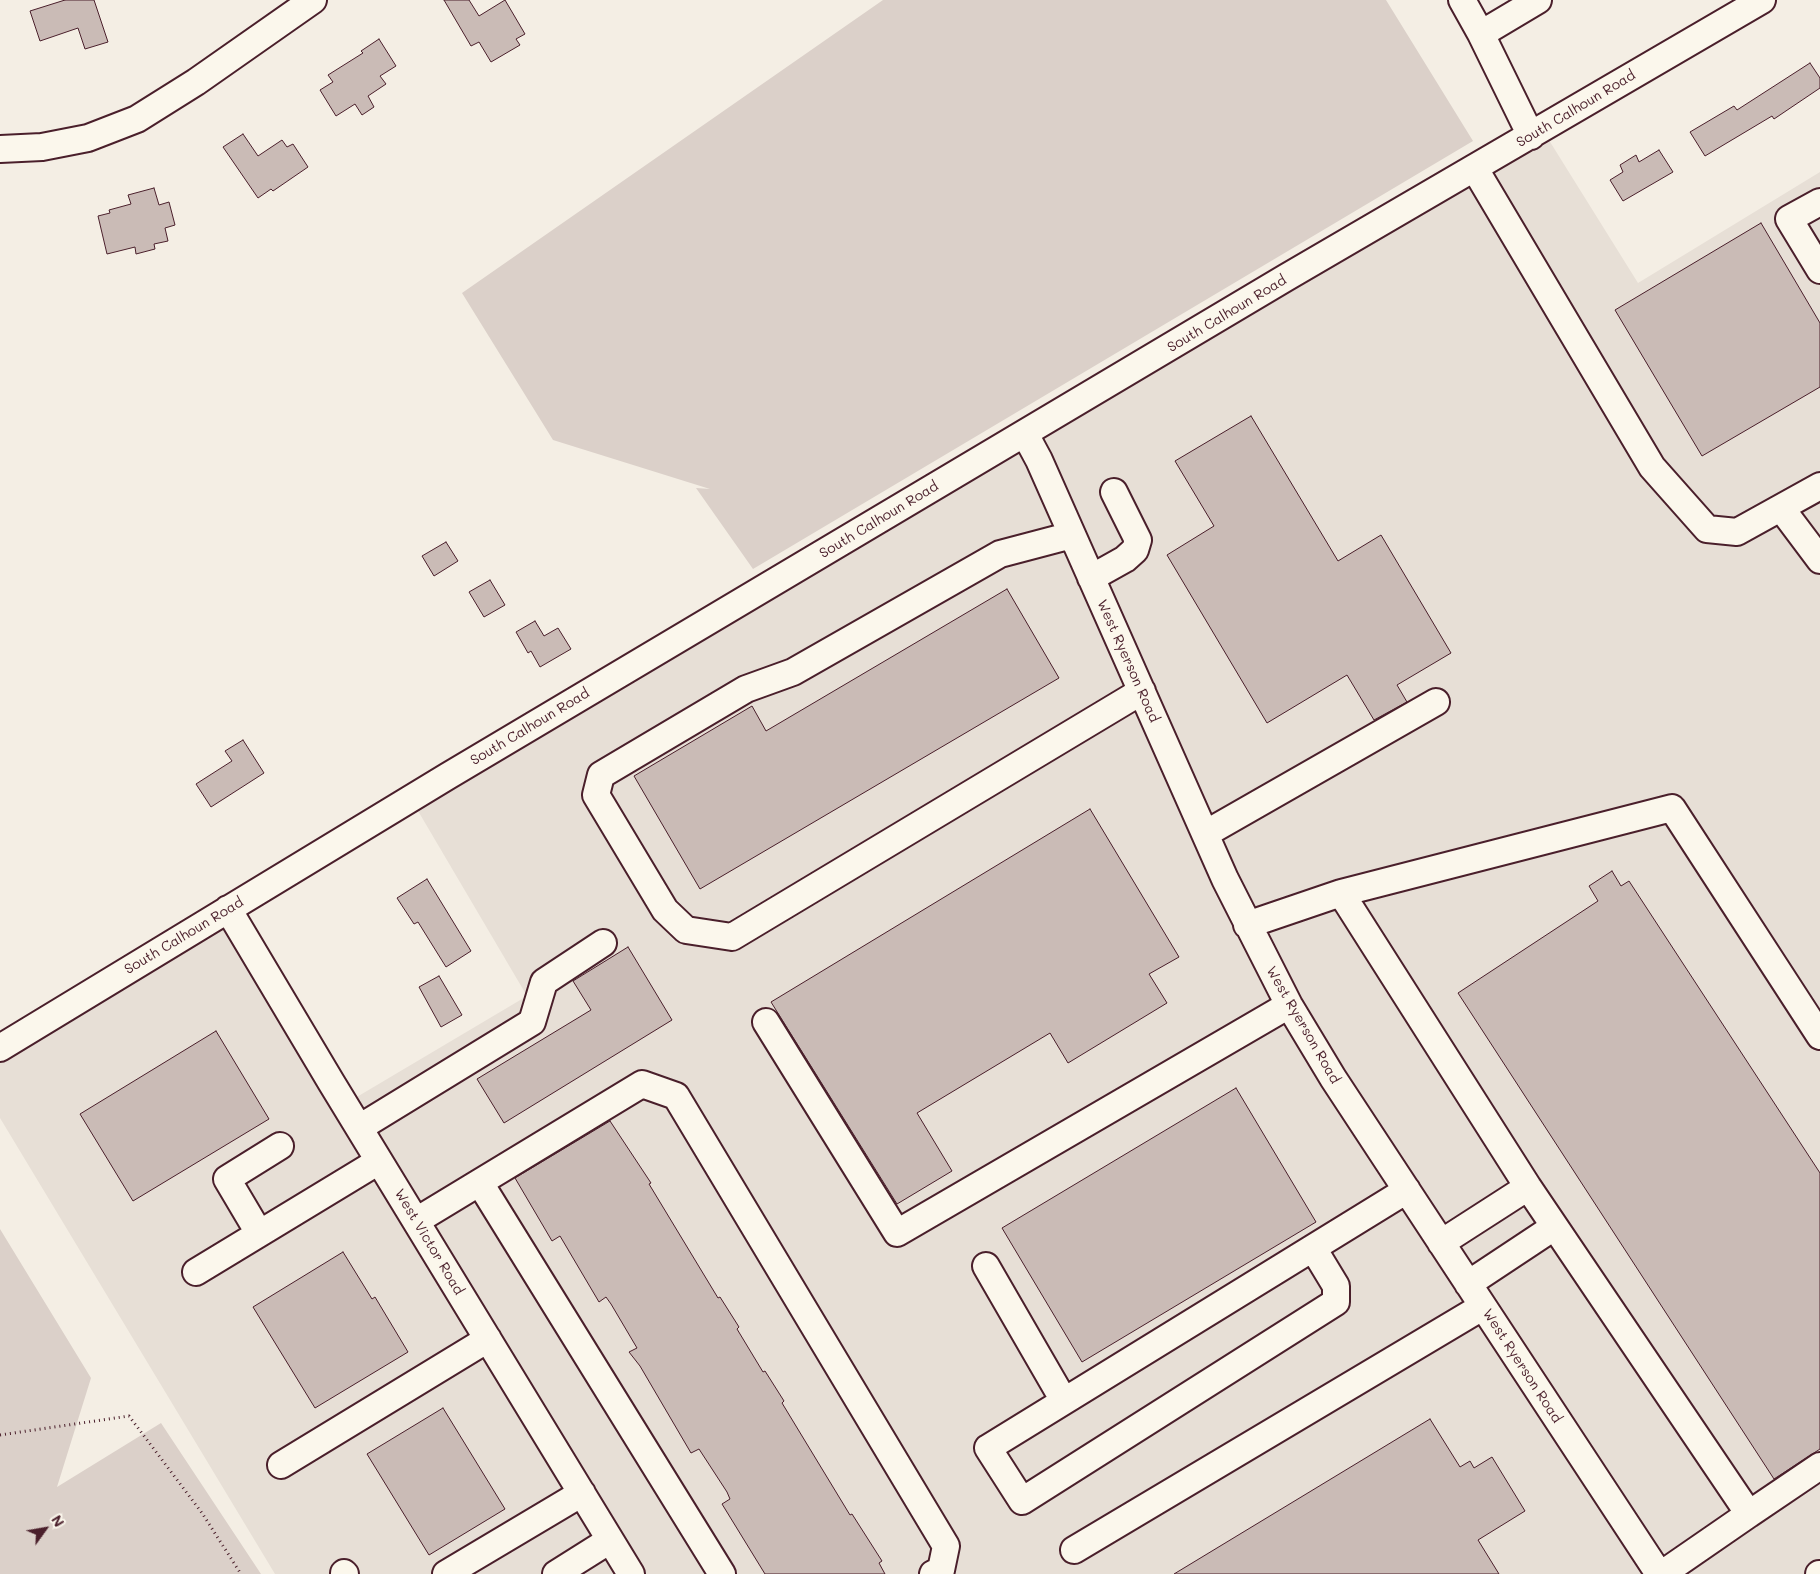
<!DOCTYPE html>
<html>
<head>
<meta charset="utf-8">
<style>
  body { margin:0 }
  #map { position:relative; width:1820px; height:1574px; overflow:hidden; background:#f4eee4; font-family:Mali,sans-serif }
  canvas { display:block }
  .north { position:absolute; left:20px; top:1504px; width:50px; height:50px; -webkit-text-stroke:4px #fbf7ec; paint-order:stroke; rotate:58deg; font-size:14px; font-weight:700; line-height:20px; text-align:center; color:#4a1f2b }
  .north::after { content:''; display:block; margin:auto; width:18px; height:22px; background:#4a1f2b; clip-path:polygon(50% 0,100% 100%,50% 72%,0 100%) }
</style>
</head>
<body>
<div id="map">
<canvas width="1820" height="1574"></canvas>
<div class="north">N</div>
</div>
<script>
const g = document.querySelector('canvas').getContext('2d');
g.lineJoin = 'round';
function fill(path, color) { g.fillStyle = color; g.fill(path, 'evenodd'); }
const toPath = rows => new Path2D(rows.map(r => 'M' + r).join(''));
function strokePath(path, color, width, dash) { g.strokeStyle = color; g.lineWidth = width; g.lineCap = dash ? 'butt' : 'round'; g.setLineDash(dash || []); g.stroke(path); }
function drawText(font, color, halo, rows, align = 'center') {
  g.font = font + ' Mali,sans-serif'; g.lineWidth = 4; g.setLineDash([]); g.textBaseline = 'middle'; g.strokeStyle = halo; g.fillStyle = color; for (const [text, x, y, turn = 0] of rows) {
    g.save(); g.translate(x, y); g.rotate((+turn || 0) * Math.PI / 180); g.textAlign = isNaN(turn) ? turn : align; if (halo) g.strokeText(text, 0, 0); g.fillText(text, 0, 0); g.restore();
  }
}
fill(toPath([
  [1542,129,1638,283,1820,172,1820,1574,275,1574,0,1118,0,1048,228,909,345,1104,527,996,411,799]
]), '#e7dfd6');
fill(toPath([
  [883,0,1386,0,1473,141,753,569,696,488,710,489,553,440,462,293],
  [0,1229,91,1378,57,1487,161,1423,261,1574,0,1574]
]), '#dbd0c9');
const building = toPath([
  [65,0,94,0,108,42,85,49,78,28,40,41,30,11,65,0],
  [444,0,469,0,479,16,505,0,525,34,516,39,520,45,491,62,479,42,471,46,444,0],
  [379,39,396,66,380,76,386,84,368,96,374,107,362,115,355,104,336,116,320,90,333,82,328,75,363,53,361,51,379,39],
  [1810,63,1820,78,1820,88,1774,119,1772,116,1705,156,1690,132,1734,106,1737,110,1810,63],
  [243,134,258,156,282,140,287,147,293,144,308,167,273,191,271,189,258,198,223,147,243,134],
  [1659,150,1673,172,1623,201,1610,180,1623,172,1620,165,1636,155,1639,162,1659,150],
  [154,188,159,205,169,202,175,225,165,228,168,241,154,244,155,249,136,254,135,247,107,254,98,216,110,213,109,210,131,204,128,195,154,188],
  [1761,223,1820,323,1820,387,1702,456,1615,310,1761,223],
  [1251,416,1338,561,1381,535,1451,653,1397,685,1407,702,1374,720,1347,675,1267,723,1167,555,1214,526,1175,461,1251,416],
  [446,542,458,561,434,576,422,556,446,542],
  [490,580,505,605,484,617,469,592,490,580],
  [1007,589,1059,678,700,889,634,776,752,706,766,731,1007,589],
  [535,621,544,636,558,628,571,649,540,667,531,651,528,653,516,632,535,621],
  [243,740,264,773,211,807,196,784,232,761,225,751,243,740],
  [1090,809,1179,957,1149,974,1167,1003,1068,1063,1050,1033,917,1113,952,1171,897,1204,771,1002,1090,809],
  [1612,871,1621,886,1629,881,1820,1173,1820,1449,1774,1479,1458,993,1598,901,1589,886,1612,871],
  [427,879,471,951,446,967,418,922,414,924,397,898,427,879],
  [628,947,672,1020,504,1123,477,1079,591,1010,573,981,628,947],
  [439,976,462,1015,441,1027,419,987,439,976],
  [216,1031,269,1119,133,1201,80,1114,216,1031],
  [1236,1088,1316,1222,1082,1362,1002,1228,1236,1088],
  [610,1121,651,1183,649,1184,718,1298,720,1297,739,1327,737,1329,763,1372,765,1371,784,1401,782,1403,850,1515,852,1514,882,1561,879,1563,885,1574,765,1574,722,1504,730,1499,727,1492,699,1449,691,1453,640,1366,629,1352,637,1348,611,1304,606,1297,599,1302,560,1236,552,1241,515,1178,610,1121],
  [343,1252,372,1299,375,1297,408,1352,315,1408,253,1307,343,1252],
  [443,1408,505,1509,429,1555,367,1454,443,1408],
  [1430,1419,1460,1467,1470,1461,1474,1468,1492,1457,1525,1511,1478,1540,1499,1574,1174,1574,1430,1419]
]);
fill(building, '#cabbb6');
strokePath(building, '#4a1f2b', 1);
const minor = toPath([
  [1462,0,1481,34,1531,136],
  [1481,34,1538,0],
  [0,149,42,147,88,138,137,119,196,82,313,0],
  [1475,169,1652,467,1707,529,1737,532,1820,486],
  [1820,202,1789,219,1820,270],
  [1025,434,1039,460,1225,879,1289,1005,1333,1078,1659,1574],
  [1781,508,1820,560],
  [1072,535,1000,554,793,672,746,689,601,775,596,795,665,910,686,930,732,937,1142,691],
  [1091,578,1125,559,1135,550,1138,540,1114,492],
  [1205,834,1436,702],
  [1341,893,1672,808,1820,1036],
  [228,909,331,1082,631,1574],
  [1247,925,1341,893,1528,1187,1749,1514,1662,1574],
  [766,1022,897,1233,1289,1005],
  [0,1048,448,776,1287,277,1762,0],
  [359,1128,532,1022,544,982,603,943],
  [480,1183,722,1574],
  [416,1221,642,1084,676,1096,946,1546,941,1570,933,1574],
  [259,1233,227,1179,280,1146],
  [1441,1243,1528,1187],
  [1313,1248,1336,1286,1336,1302,1022,1501,988,1448,1407,1190],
  [986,1266,1064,1401],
  [196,1272,379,1161],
  [1468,1284,1554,1227],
  [281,1465,488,1339],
  [1749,1514,1820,1466],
  [1074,1550,1482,1307],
  [344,1573,345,1574],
  [446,1574,582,1493],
  [556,1574,610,1540],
  [1819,1574,1820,1574]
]);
strokePath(minor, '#4a1f2b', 30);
strokePath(toPath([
  [0,1435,129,1416,202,1513,241,1574]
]), '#4a1f2b', 3, [1, 4]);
strokePath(minor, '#fbf7ec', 26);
drawText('14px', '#4a1f2b', '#fbf7ec', [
  ["South Calhoun Road",1576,109,-31],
  ["South Calhoun Road",1227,314,-31],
  ["South Calhoun Road",879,520,-31],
  ["West Ryerson Road",1128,661,66],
  ["South Calhoun Road",530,727,-31],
  ["South Calhoun Road",184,936,-31],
  ["West Ryerson Road",1303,1025,60],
  ["West Victor Road",429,1242,59],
  ["West Ryerson Road",1522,1366,57]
]);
</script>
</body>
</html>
